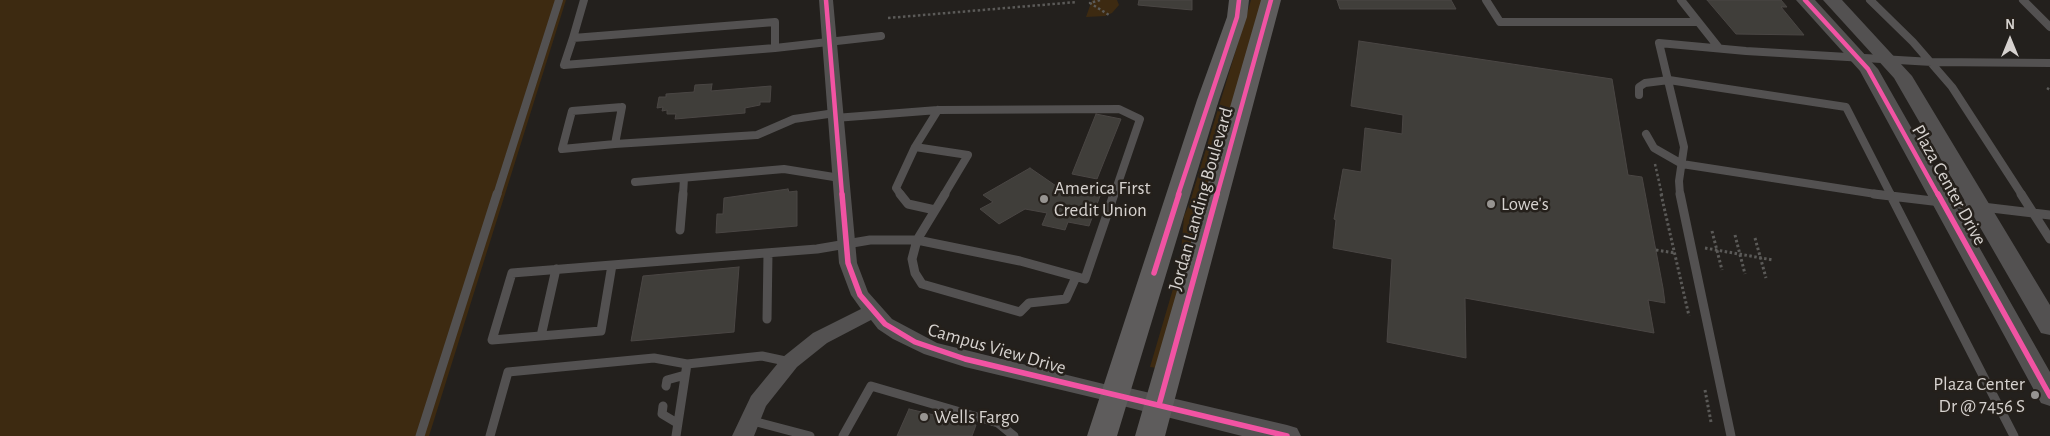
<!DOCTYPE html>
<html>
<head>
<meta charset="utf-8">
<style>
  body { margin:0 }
  #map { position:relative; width:2050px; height:436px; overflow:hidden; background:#23201d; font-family:"Alegreya Sans",sans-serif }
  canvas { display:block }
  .north { position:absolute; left:1985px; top:15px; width:50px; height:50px; -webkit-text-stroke:4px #25201b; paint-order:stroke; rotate:0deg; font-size:14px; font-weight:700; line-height:20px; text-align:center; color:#d6d2cf }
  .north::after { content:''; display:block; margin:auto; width:18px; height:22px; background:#d6d2cf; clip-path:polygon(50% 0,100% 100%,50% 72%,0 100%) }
</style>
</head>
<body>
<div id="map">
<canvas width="2050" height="436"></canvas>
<div class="north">N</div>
</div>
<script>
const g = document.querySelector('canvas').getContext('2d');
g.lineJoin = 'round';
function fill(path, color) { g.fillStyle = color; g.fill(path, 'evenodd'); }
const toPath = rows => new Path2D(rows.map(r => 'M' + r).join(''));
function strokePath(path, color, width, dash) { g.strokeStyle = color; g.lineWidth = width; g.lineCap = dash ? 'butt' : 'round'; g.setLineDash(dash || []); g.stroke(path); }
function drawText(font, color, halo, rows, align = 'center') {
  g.font = font + ' "Alegreya Sans",sans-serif'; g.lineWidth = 5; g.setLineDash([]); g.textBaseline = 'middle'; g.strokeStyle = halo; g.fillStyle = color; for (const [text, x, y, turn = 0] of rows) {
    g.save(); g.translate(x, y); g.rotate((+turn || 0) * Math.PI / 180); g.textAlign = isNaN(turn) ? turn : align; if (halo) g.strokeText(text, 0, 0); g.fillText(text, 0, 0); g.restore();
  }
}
fill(toPath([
  [0,0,566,0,429,436,0,436],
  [1092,0,1117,0,1119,5,1112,13,1105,16,1086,17],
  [1251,0,1261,0,1261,11,1157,368,1150,367,1180,265,1184,216,1190,202]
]), '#3d2a11');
const building = toPath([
  [1139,0,1192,0,1192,10,1138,5,1139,0],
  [1337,0,1451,0,1456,9,1340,9,1337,0],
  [1707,0,1781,0,1787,7,1781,7,1804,35,1736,34,1707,0],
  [1359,41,1612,79,1628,175,1642,177,1663,288,1665,303,1648,300,1654,333,1465,298,1466,358,1387,342,1392,259,1333,248,1336,220,1334,219,1343,169,1361,172,1365,128,1402,134,1403,115,1351,106,1359,41],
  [712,84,711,91,771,86,770,102,760,102,760,105,745,108,745,113,675,119,676,114,667,114,667,110,662,111,663,107,657,108,659,97,666,97,666,94,694,92,695,85,712,84],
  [1096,114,1121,119,1097,179,1072,174,1096,114],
  [1030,168,1059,188,1100,196,1089,226,1068,222,1065,230,1042,225,1047,213,1025,209,999,224,980,209,993,202,983,195,1030,168],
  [788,189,789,192,797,191,797,226,716,233,717,214,723,214,724,198,788,189],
  [739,267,734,332,631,341,643,276,739,267],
  [909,409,976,425,972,436,897,436,909,409]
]);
fill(building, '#403e3a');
strokePath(building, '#4a4644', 1);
strokePath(toPath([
  [1100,0,1090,3,1109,15],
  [888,18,1077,2],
  [2047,88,2050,90],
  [1655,164,1662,195]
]), '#5b5a58', 2.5, [2.5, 2.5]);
strokePath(toPath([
  [1661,194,1689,316],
  [1712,231,1722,270],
  [1735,235,1745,274],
  [1755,238,1766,278],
  [1705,248,1773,260],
  [1656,250,1675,253],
  [1705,390,1711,422]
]), '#5b5a58', 3, [2.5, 2.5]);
strokePath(toPath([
  [584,0,573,38,775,22,775,48,881,36],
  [1486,0,1500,22,1698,22],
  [1681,0,1719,48],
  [1870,0,1913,42,1952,87,2022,195],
  [2023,0,2050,27],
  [573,38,564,65,775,48],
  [1639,95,1639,87,1645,83,1669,80,1846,107,1891,195],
  [622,107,615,144,562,149,572,111,622,107],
  [938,110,915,147,968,155,944,195],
  [938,110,1119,109,1140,119,1114,195],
  [835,118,938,110],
  [1646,134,1654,148,1682,164,1882,195],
  [615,144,757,135,794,119,835,113],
  [635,182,784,169,840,178],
  [497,195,559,0],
  [683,195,684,178],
  [901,195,896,188,915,147],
  [1680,195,1679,181,1684,147,1659,43,1746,51,1932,62,2050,63]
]), '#535151', 8);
strokePath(toPath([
  [900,194,908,204,935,210],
  [945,194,917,240,1020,261,1085,279,1114,194],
  [1680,194,1731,436],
  [1874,194,2050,215],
  [1890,194,2014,436],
  [2021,194,2050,239],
  [680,230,683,194],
  [612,265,601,331,492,340,512,273,612,265],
  [612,265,817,249,870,240,917,240,912,259,915,273,922,284,1020,312,1029,303,1066,299,1076,277],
  [767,319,768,253],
  [541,336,556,269],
  [666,386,667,380,685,375],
  [663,406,662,414,677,423],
  [749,420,810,436],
  [420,436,497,194],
  [490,436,508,372,654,358,687,364,762,356,790,362],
  [676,436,687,364],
  [843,436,871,386,998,423,1014,436]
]), '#535151', 9);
fill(toPath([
  [819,0,833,0,857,263,868,292,892,319,937,343,1116,387,1123,389,1126,395,1123,401,1116,403,965,367,924,354,893,339,878,329,871,320,827,343,797,367,766,406,754,436,732,436,751,396,783,357,813,333,861,309,851,295,839,263,819,0]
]), '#535151');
fill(toPath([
  [1796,0,1815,0,1878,69,2050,372,2050,406,2041,403,1860,71,1796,0],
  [1823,0,1842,0,1912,76,2050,305,2050,335,2041,333,1894,78,1823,0],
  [1116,385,1287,425,1297,428,1301,436,1242,436,1107,402,1103,395,1107,388,1116,385]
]), '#535151');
fill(toPath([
  [1229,0,1249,0,1247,17,1219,100,1117,436,1087,436,1197,100,1227,17,1229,0],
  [1261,0,1281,0,1165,436,1135,436,1261,0]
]), '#5e5c5c');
strokePath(toPath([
  [826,0,842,195],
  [1805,0,1868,69,1938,195],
  [1178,195,1237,17,1239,0],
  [1217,195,1271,0]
]), '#f153a3', 4.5);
strokePath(toPath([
  [842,194,848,263,860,295,885,324,915,342,965,359,1287,436],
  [1938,194,2050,396],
  [1154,273,1179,194],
  [1159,405,1217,194]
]), '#f153a3', 5.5);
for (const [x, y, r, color] of [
  [1044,199,5,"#979491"],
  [1491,204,5,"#979491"],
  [2035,395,5,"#979491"],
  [924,417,5,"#979491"]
]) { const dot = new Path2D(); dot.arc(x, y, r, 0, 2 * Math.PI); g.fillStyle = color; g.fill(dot); strokePath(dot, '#25201b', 2); }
drawText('19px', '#d6d2cf', '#25201b', [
  ["Plaza Center Drive",1949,185,61],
  ["Jordan Landing Boulevard",1201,199,-74],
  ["Campus View Drive",997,349,16]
]);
drawText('19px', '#d6d2cf', '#25201b', [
  ["America First",1054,188],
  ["Credit Union",1054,210],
  ["Lowe's",1501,204],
  ["Plaza Center",2025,384,"right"],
  ["Dr @ 7456 S",2025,406,"right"],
  ["Wells Fargo",934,417]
], 'left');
</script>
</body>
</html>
